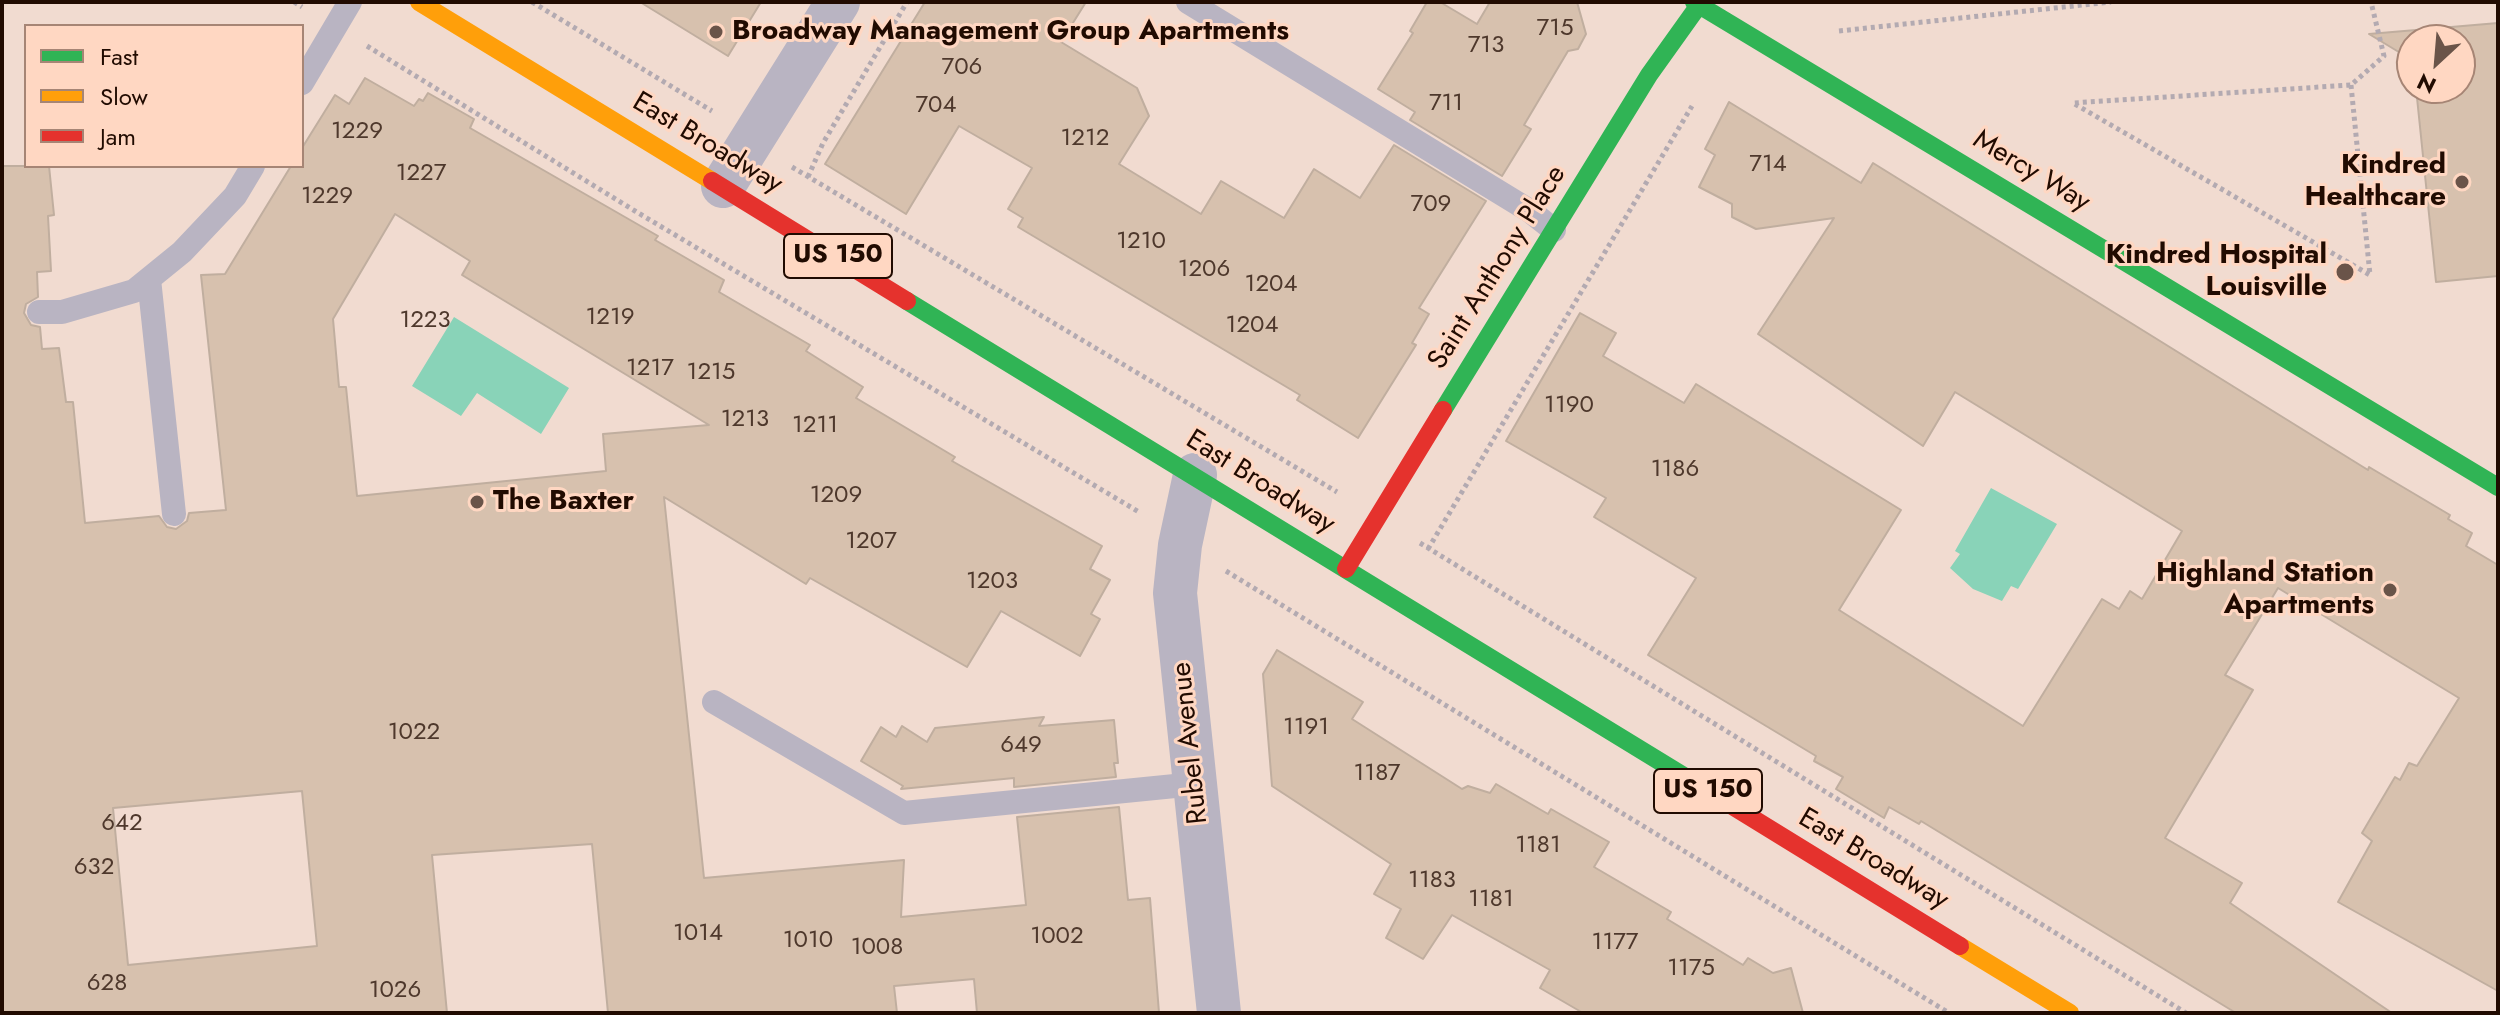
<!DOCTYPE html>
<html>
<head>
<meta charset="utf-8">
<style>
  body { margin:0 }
  #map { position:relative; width:2500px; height:1015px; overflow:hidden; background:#f1dbd0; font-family:Jost,sans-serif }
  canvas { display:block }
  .frame { position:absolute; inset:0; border:4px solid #210b01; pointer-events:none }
  .legend { position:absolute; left:24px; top:24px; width:280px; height:144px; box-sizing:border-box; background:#ffd7c2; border:2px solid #a68575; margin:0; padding:10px 14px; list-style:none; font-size:24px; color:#210b01 }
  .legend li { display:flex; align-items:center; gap:16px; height:40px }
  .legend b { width:40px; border:2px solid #a68575 }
  .north { position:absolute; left:2396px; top:24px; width:80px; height:80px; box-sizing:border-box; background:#ffd7c2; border:2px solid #a68575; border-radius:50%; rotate:206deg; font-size:22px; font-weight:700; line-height:32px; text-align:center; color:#210b01 }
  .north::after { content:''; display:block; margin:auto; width:28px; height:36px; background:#6a5449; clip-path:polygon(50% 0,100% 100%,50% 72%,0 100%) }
</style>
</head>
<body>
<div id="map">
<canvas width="2500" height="1015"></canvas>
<div class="frame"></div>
<ul class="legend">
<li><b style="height:10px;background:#30b455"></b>Fast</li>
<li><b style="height:10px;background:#ff9f0a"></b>Slow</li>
<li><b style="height:10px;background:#e5322d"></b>Jam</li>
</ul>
<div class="north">N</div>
</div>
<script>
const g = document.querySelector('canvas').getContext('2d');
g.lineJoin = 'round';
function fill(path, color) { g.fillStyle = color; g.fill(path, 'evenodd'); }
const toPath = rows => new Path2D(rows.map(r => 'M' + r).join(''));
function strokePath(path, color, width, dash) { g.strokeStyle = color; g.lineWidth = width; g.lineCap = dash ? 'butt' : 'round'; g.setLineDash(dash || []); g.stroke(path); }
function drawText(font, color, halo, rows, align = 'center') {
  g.font = font + ' Jost,sans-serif'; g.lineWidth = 6; g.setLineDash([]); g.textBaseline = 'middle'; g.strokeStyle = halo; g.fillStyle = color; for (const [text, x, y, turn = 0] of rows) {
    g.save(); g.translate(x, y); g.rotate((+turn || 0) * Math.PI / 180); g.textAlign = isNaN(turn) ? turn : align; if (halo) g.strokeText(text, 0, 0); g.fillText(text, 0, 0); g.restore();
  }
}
fill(toPath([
  [454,317,569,388,541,434,477,393,461,416,412,386],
  [1991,488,2057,524,2018,589,2011,586,2002,601,1973,589,1950,568,1960,554,1955,551]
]), '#89d3b8');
const building = toPath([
  [640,2,761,2,728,56,640,2],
  [925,2,1086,2,1061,42,1137,88,1149,116,1119,164,1201,214,1221,181,1284,218,1314,169,1360,198,1394,145,1486,201,1419,308,1429,314,1412,343,1416,345,1358,438,1297,400,1300,395,1018,227,1023,218,1008,209,1032,168,959,126,906,214,825,164,925,2],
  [1427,2,1440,2,1477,24,1490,2,1577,2,1586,34,1578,49,1568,51,1524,125,1531,129,1502,176,1410,120,1415,112,1378,89,1413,33,1410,31,1427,2],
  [2498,23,2498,276,2436,282,2416,88,2460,88,2460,40,2412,40,2412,60,2369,34,2498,23],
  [365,78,414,106,419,99,423,101,428,93,474,119,470,128,658,236,655,240,724,280,719,292,810,345,806,351,863,387,856,398,955,457,952,461,1102,546,1090,569,1110,580,1091,614,1100,619,1080,656,1001,611,967,667,810,578,806,584,664,497,704,878,904,860,901,917,1026,905,1017,817,1119,807,1128,900,1150,898,1159,1013,977,1013,974,979,894,986,897,1013,608,1013,592,844,432,855,447,1013,2,1013,2,166,49,166,54,215,48,216,51,271,37,272,38,297,26,304,24,313,31,325,40,327,42,349,59,348,66,402,73,402,85,523,159,516,167,527,176,529,187,521,189,513,226,510,201,275,225,274,291,166,302,166,302,148,335,95,349,104,365,78],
  [395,214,470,261,462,275,709,425,603,434,606,471,357,496,346,387,339,387,333,319,395,214],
  [302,791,317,946,128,965,113,808,302,791],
  [1729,102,1861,183,1873,163,2368,470,2369,467,2450,515,2448,519,2472,533,2466,546,2498,565,2498,991,2338,902,2372,841,2362,833,2395,777,2400,780,2409,763,2417,766,2459,698,2278,588,2225,675,2253,690,2165,838,2242,883,2230,903,2392,1013,2236,1013,1921,821,1919,824,1889,807,1884,818,1836,789,1843,777,1814,761,1816,756,1648,655,1696,578,1594,517,1606,498,1506,441,1580,313,1616,333,1603,356,1684,403,1696,384,1901,510,1839,610,2023,726,2102,599,2119,609,2130,591,2142,599,2182,531,1955,392,1923,446,1758,334,1834,218,1756,229,1732,217,1732,204,1699,187,1715,155,1705,149,1729,102],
  [1277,650,1363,702,1352,719,1462,789,1468,786,1490,793,1496,784,1548,814,1551,809,1609,842,1594,867,1671,912,1667,919,1743,965,1748,958,1773,973,1791,968,1803,1013,1583,1013,1540,988,1550,970,1452,915,1423,959,1386,938,1401,909,1374,894,1391,864,1272,786,1263,674,1277,650],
  [1044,717,1039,726,1114,720,1118,763,1114,763,1116,777,1014,787,1014,778,901,789,903,786,861,761,881,727,896,737,902,726,927,742,935,728,1044,717]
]);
fill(building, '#d7c1ae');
strokePath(building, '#c0ae9f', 2);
strokePath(toPath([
  [294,2,302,7],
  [532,2,712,111],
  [1839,31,2111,2],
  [367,46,635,211,1139,512],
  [2351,85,2370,275,2073,103,2351,85,2384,56,2371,2],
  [792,167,1337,492],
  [808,177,823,143,907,2],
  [1420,543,2186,1013],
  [1428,549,1692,106],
  [1226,571,1949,1013]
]), '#b3aab1', 5, [4, 4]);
strokePath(toPath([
  [1188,2,1530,211,1554,230],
  [302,83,350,2],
  [149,279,174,514],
  [39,312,62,312,134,291,182,252,235,196,253,166],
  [714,702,904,813,1195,784]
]), '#b9b4c2', 24);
strokePath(toPath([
  [723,186,838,2],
  [1195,475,1180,545,1175,593,1219,1013]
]), '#b9b4c2', 44);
strokePath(toPath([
  [1694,2,2498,487],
  [907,301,1700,786],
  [1443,410,1649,75,1699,5,1706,2]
]), '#30b455', 18);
strokePath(toPath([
  [419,2,712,181],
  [1960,946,2070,1013]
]), '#ff9f0a', 18);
strokePath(toPath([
  [712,181,907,301],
  [1346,569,1443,410],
  [1700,786,1960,946]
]), '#e5322d', 18);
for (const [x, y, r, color] of [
  [716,32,8,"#6a5449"],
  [2462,182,8,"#6a5449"],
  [2345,272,10,"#6a5449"],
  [477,502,8,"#6a5449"],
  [2390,590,8,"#6a5449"]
]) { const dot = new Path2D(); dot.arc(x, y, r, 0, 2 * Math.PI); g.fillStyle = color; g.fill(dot); strokePath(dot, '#ffd7c2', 3); }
drawText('24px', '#4e382c', null, [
  ["715",1555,29],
  ["713",1486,46],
  ["706",962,68],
  ["711",1446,104],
  ["704",936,106],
  ["1229",357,132],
  ["1212",1085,139],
  ["714",1768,165],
  ["1227",421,174],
  ["1229",327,197],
  ["709",1431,205],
  ["1210",1141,242],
  ["1206",1204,270],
  ["1204",1271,285],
  ["1219",610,318],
  ["1223",425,321],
  ["1204",1252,326],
  ["1217",650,369],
  ["1215",711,373],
  ["1190",1569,406],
  ["1213",745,420],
  ["1211",815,426],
  ["1186",1675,470],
  ["1209",836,496],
  ["1207",871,542],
  ["1203",992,582],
  ["1191",1306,728],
  ["1022",414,733],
  ["649",1021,746],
  ["1187",1377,774],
  ["642",122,824],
  ["1181",1538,846],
  ["632",94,868],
  ["1183",1432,881],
  ["1181",1491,900],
  ["1014",698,934],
  ["1002",1057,937],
  ["1010",808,941],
  ["1177",1615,943],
  ["1008",877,948],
  ["1175",1691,969],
  ["628",107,984],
  ["1026",395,991]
]);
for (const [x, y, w] of [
  [838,256,108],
  [1708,791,108]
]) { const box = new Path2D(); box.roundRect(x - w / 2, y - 22, w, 44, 6); g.fillStyle = '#ffd7c2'; g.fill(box); strokePath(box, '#210b01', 2); }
drawText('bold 26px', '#210b01', null, [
  ["US 150",838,256],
  ["US 150",1708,791]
]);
drawText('bold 28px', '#210b01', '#ffd7c2', [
  ["Broadway Management Group Apartments",732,32,"left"],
  ["Kindred",2446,166],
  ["Healthcare",2446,198],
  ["Kindred Hospital",2327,256],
  ["Louisville",2327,288],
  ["The Baxter",493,502,"left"],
  ["Highland Station",2374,574],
  ["Apartments",2374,606]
], 'right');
drawText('28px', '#210b01', '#ffd7c2', [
  ["East Broadway",707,144,31],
  ["Mercy Way",2031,172,31],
  ["Saint Anthony Place",1498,268,-58],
  ["East Broadway",1260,483,32],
  ["Rubel Avenue",1191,743,-96],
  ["East Broadway",1873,860,31]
]);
</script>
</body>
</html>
